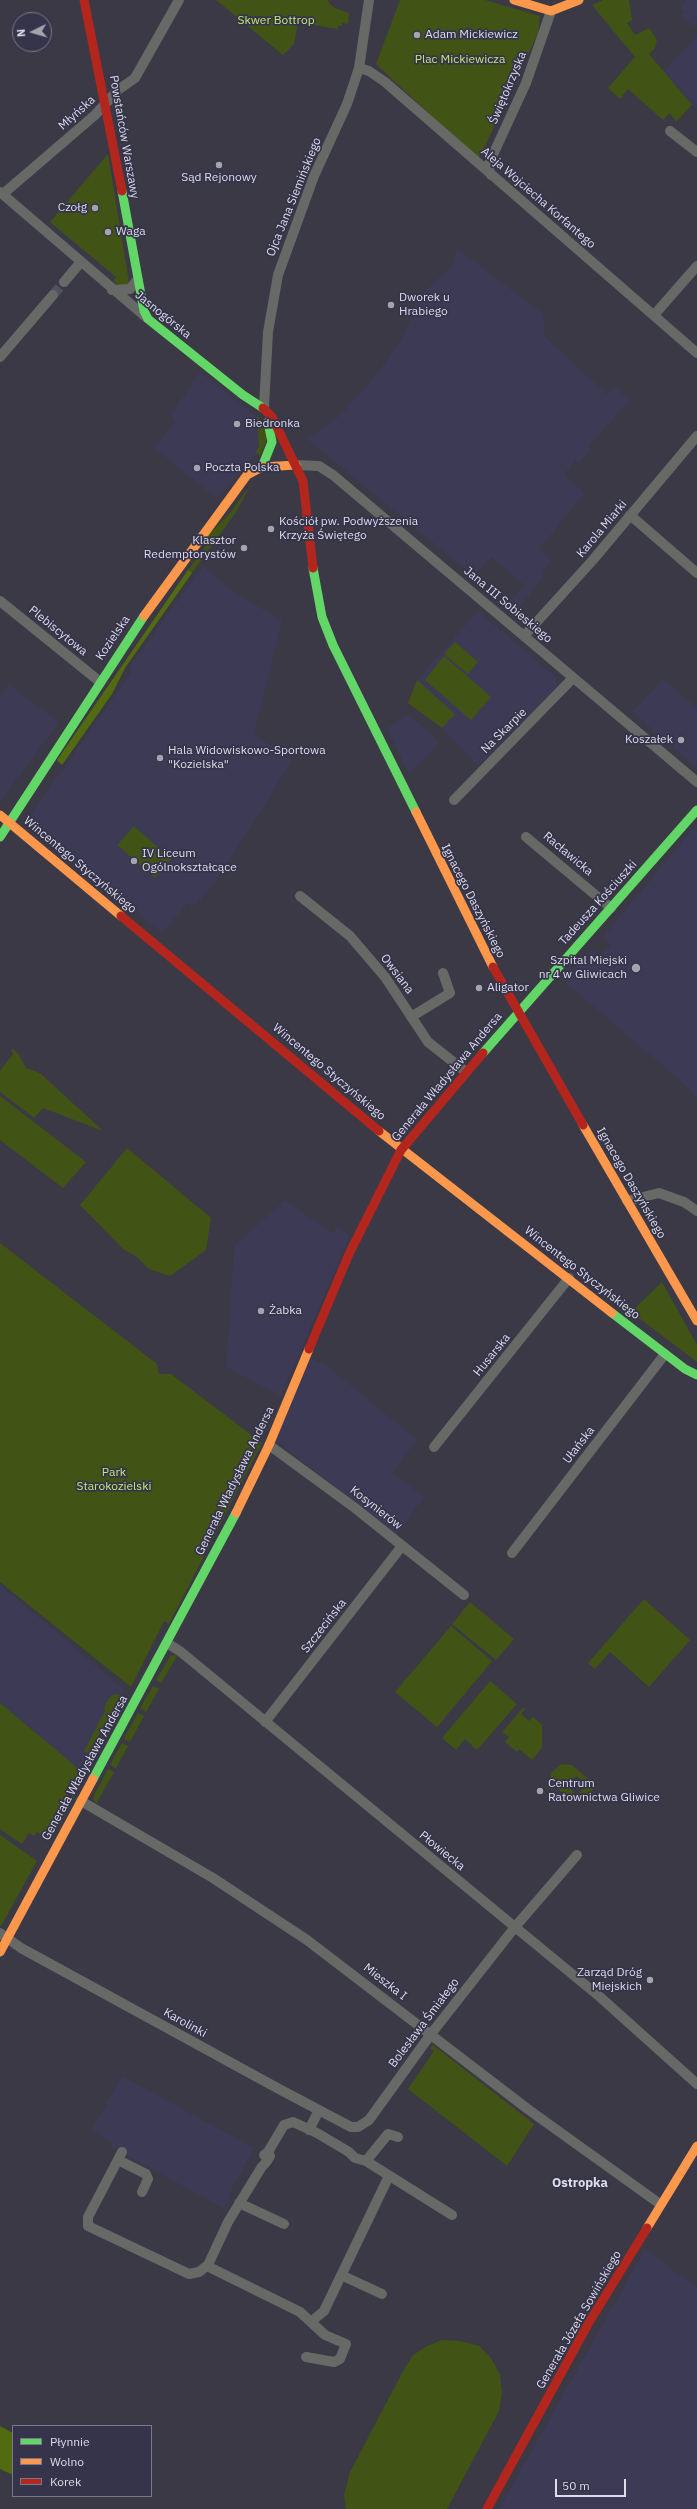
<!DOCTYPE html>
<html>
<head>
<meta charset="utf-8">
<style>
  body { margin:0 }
  #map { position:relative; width:697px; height:2509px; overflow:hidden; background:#3a3945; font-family:"IBM Plex Sans",sans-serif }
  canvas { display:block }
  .legend { position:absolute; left:12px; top:2425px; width:140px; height:72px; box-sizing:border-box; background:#36344a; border:1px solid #79778a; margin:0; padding:5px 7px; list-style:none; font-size:12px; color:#dddcea }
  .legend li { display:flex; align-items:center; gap:8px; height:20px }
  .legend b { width:20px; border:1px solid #79778a }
  .north { position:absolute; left:12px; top:12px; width:40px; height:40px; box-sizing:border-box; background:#36344a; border:1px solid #79778a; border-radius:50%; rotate:265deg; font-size:11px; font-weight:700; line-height:16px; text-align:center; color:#dddcea }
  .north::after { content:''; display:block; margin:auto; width:14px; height:18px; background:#a4a3b0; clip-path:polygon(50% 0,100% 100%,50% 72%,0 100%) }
  .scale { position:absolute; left:555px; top:2479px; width:71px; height:18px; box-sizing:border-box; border:2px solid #dddcea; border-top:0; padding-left:5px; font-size:12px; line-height:14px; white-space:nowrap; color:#dddcea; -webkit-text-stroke:3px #36344a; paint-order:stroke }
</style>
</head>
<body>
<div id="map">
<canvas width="697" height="2509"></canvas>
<ul class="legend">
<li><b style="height:5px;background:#63d668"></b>Płynnie</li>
<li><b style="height:5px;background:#ff974d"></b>Wolno</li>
<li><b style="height:5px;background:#b3261e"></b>Korek</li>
</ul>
<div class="north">N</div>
<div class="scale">50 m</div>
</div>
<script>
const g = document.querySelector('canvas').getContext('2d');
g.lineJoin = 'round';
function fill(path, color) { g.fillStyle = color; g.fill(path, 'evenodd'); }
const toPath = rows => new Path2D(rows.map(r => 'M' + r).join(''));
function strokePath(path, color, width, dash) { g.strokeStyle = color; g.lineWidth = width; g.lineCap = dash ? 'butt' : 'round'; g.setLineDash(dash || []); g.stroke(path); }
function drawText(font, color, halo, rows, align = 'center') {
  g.font = font + ' "IBM Plex Sans",sans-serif'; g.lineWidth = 3.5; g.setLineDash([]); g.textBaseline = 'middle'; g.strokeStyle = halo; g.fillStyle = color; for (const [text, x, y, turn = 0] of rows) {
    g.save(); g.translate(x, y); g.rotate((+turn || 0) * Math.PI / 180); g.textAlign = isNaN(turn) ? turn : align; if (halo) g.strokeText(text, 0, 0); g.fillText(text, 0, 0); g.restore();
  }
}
fill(toPath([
  [687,0,697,0,697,23,694,27,681,16,685,12,680,7],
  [697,36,697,111,664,71],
  [457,248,543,314,545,337,607,394,615,387,630,400,588,447,591,450,579,463,576,460,564,474,585,493,539,549,551,560,542,571,546,574,515,613,506,606,524,585,491,557,474,576,307,439,339,416,371,382,402,338,420,296,454,263],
  [200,372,257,417,259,447,253,459,217,499,154,448,176,421,170,416],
  [203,566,236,594,282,620,254,734,292,761,217,880,196,905,187,904,162,933,29,824,29,817,132,671,129,667],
  [478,611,556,677,556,688,478,766,442,728,408,703,417,680],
  [663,679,697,708,697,768,632,712],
  [8,684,59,722,0,802,0,696],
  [407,715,412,717,439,742,409,775,387,728],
  [697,824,697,1098,683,1083,563,980,592,949,600,956,611,945,603,937],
  [285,1200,332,1233,337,1227,350,1236,281,1396,226,1367,234,1246],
  [310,1358,325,1364,417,1440,393,1473,424,1497,397,1535,275,1440],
  [0,1584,124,1690,80,1770,0,1703],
  [122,2076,254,2148,229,2194,230,2203,223,2208,110,2146,113,2143,91,2131],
  [645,2249,697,2288,697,2509,499,2509]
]), '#3d3a55');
fill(toPath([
  [216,0,327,0,333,7,349,13,348,24,342,23,342,26,338,26,338,29,298,22,294,44,283,55],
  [400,0,485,0,540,16,538,33,480,157,473,155,376,64],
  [603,0,629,0,632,20,627,23,635,35,649,28,657,40,655,48,649,54,692,105,676,122,670,113,663,120,628,89,620,99,608,88,635,57,592,5],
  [108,154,129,282,127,285,119,286,113,281,116,277,50,222],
  [257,417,259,417,263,423,268,437,260,455,255,453,259,447],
  [252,483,236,512,192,573,188,570,208,543,206,538,209,534,230,513],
  [455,642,478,662,468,674,444,654],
  [444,656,491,697,471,720,425,680],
  [417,680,455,714,442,728,408,703],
  [134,826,171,859,155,878,117,845],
  [11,1048,18,1053,26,1068,40,1073,103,1131,43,1108,34,1118,0,1092,0,1071,13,1054],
  [0,1096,86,1162,63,1188,0,1140],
  [127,1148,211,1218,206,1250,170,1276,149,1269,137,1257,123,1249,80,1205],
  [0,1243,157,1364,159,1374,171,1374,262,1443,169,1624,164,1621,131,1687,0,1582],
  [662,1282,697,1345,697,1362,631,1312],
  [644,1599,690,1640,649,1687,610,1652,595,1669,588,1663],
  [470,1602,514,1639,496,1660,452,1624],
  [451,1626,492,1661,437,1727,395,1692],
  [171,1655,177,1656,161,1683,156,1680],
  [490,1681,517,1704,477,1750,465,1739,456,1750,442,1738],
  [153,1686,159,1689,146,1712,140,1708],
  [115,1694,121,1695,89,1753,84,1751,105,1711,104,1708,109,1698],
  [125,1698,127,1699,98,1754,94,1755],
  [0,1703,80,1770,45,1836,37,1832,34,1836,29,1833,22,1844,0,1829],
  [523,1708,525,1709,521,1714,529,1721,533,1717,542,1725,542,1748,532,1760,519,1749,517,1752,505,1742,509,1737,502,1732],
  [138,1713,144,1716,130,1742,124,1738],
  [122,1743,128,1746,116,1768,110,1765],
  [561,1764,572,1765,596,1786,582,1802,575,1803,577,1795,587,1785,576,1776,567,1786,575,1793,573,1802,550,1782,551,1773],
  [88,1766,89,1769,53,1837,50,1836],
  [108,1769,114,1772,96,1804,93,1797],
  [0,1835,37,1861,1,1926,0,1925],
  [433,2045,534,2124,507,2166,408,2089,434,2051,430,2048],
  [442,2340,460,2341,479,2346,491,2358,500,2375,502,2393,499,2411,447,2509,346,2509,344,2495,350,2472,403,2371,413,2355,427,2346]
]), '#415415');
fill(toPath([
  [188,570,192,573,125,668,112,694,62,765,57,760],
  [0,2426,13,2433,13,2475,0,2469]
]), '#526b11');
strokePath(toPath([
  [53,295,64,282]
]), '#52515e', 10, [10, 5]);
strokePath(toPath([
  [359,68,369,71,385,82,697,353],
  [670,131,697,152],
  [491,175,488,167,491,159,526,83,551,11],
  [0,192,147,318],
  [3,194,95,115,118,90,135,78,179,0],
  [64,282,80,263],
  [112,290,130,289,137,280],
  [654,315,697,266],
  [0,357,53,295],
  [264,407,268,332,278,275,314,176,347,104,359,68,369,0],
  [296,465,319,466,333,475,697,782],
  [630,515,697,573],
  [0,601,99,681],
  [524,636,592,561,697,436],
  [454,800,572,679],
  [526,837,611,908],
  [300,896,350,936,385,977,428,1042,466,1072],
  [411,1017,450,993,443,973],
  [627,1201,659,1193,684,1202,697,1211],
  [269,1445,355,1508,464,1595],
  [434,1447,569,1278],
  [512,1553,665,1354],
  [167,1643,181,1652,600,1997,697,2084],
  [265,1722,402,1546],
  [81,1801,213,1878,307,1940,529,2110,660,2204],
  [0,1933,21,1948,279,2089,351,2127,358,2127,369,2120,431,2034,515,1927,577,1855],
  [309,2130,319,2110],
  [122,2152,88,2217,88,2226,189,2274,199,2272,208,2265,228,2222,261,2168,267,2161,270,2156,268,2152],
  [264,2155,268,2152,284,2125,293,2122,317,2133,349,2152,355,2158,366,2161,452,2215],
  [118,2160,146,2174,148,2179,142,2192],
  [366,2161,388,2134,398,2137],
  [239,2203,284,2224],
  [207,2266,300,2312,325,2335,346,2344,340,2359,334,2362,306,2357],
  [341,2275,382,2294],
  [312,2321,324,2311,389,2176]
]), '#676967', 10);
strokePath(toPath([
  [122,191,144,311,148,319,243,395,263,408],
  [262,467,272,442,268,422],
  [313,568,322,617,333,645,416,812],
  [0,837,144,616],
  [483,1053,697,810],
  [612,1313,685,1369,697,1375],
  [93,1779,236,1513]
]), '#63d668', 9);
strokePath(toPath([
  [514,0,551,11,579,0],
  [144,616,247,475,262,467,296,465],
  [416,812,493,967],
  [0,815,121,916],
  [583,1125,697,1321],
  [379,1131,612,1313],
  [236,1513,269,1445,309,1349],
  [0,1952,93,1779],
  [647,2228,697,2146]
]), '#ff974d', 9);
strokePath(toPath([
  [84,0,122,191],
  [263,408,272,417,303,481,313,568],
  [121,916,379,1131],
  [493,967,583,1125],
  [309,1349,349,1254,401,1150,483,1053],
  [487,2509,588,2324,647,2228]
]), '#b3261e', 9);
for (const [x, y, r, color] of [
  [417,35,4,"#a4a3b0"],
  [219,165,4,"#a4a3b0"],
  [95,208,4,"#a4a3b0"],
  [108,232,4,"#a4a3b0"],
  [391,305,4,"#a4a3b0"],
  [237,424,4,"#a4a3b0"],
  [197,468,4,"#a4a3b0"],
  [271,529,4,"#a4a3b0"],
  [244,548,4,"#a4a3b0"],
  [681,740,4,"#a4a3b0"],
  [160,758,4,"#a4a3b0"],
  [134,861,4,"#a4a3b0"],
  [636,968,5,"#a4a3b0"],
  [479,988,4,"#a4a3b0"],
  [261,1311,4,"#a4a3b0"],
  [540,1791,4,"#a4a3b0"],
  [650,1980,4,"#a4a3b0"]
]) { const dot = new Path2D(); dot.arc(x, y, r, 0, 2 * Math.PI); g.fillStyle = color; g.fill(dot); strokePath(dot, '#36344a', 1.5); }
drawText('12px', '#c0e970', '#36344a', [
  ["Skwer Bottrop",276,21],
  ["Plac Mickiewicza",460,60],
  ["Park",114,1473],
  ["Starokozielski",114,1487]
]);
drawText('12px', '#dddcea', '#36344a', [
  ["Adam Mickiewicz",425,35],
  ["Sąd Rejonowy",219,178,"center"],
  ["Czołg",87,208,"right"],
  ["Waga",116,232],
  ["Dworek u",399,298],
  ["Hrabiego",399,312],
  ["Biedronka",245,424],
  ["Poczta Polska",205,468],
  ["Kościół pw. Podwyższenia",279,522],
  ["Krzyża Świętego",279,536],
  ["Klasztor",236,541,"right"],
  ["Redemptorystów",236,555,"right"],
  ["Koszałek",673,740,"right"],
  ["Hala Widowiskowo-Sportowa",168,751],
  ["\"Kozielska\"",168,765],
  ["IV Liceum",142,854],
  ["Ogólnokształcące",142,868],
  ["Szpital Miejski",627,961,"right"],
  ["nr 4 w Gliwicach",627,975,"right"],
  ["Aligator",487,988],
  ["Żabka",269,1311],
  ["Centrum",548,1784],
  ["Ratownictwa Gliwice",548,1798],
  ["Zarząd Dróg",642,1973,"right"],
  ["Miejskich",642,1987,"right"]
], 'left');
drawText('12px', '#dddcea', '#36344a', [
  ["Świętokrzyska",508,88,-67],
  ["Młyńska",77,113,-42],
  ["Powstańców Warszawy",124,137,80],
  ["Ojca Jana Siemińskiego",294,197,-68],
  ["Aleja Wojciecha Korfantego",538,198,41],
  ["Jasnogórska",163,315,39],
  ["Karola Miarki",602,529,-50],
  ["Jana III Sobieskiego",508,605,40],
  ["Plebiscytowa",58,631,39],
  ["Kozielska",113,638,-56],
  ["Na Skarpie",504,731,-45],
  ["Racławicka",568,854,40],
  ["Wincentego Styczyńskiego",80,865,40],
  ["Ignacego Daszyńskiego",473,901,63],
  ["Tadeusza Kościuszki",598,903,-48],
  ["Owsiana",397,974,53],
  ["Wincentego Styczyńskiego",329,1072,40],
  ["Generała Władysława Andersa",447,1077,-50],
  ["Ignacego Daszyńskiego",631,1183,60],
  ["Wincentego Styczyńskiego",582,1273,38],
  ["Husarska",492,1355,-51],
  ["Ułańska",579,1445,-52],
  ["Generała Władysława Andersa",235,1481,-64],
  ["Kosynierów",376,1508,38],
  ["Szczecińska",324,1626,-52],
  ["Generała Władysława Andersa",85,1768,-61],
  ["Płowiecka",442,1851,39],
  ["Mieszka I",385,1982,38],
  ["Karolinki",185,2023,29],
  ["Bolesława Śmiałego",424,2023,-53],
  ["Generała Józefa Sowińskiego",579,2320,-60]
]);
drawText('bold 13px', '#dddcea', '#36344a', [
  ["Ostropka",580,2183]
]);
</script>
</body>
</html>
